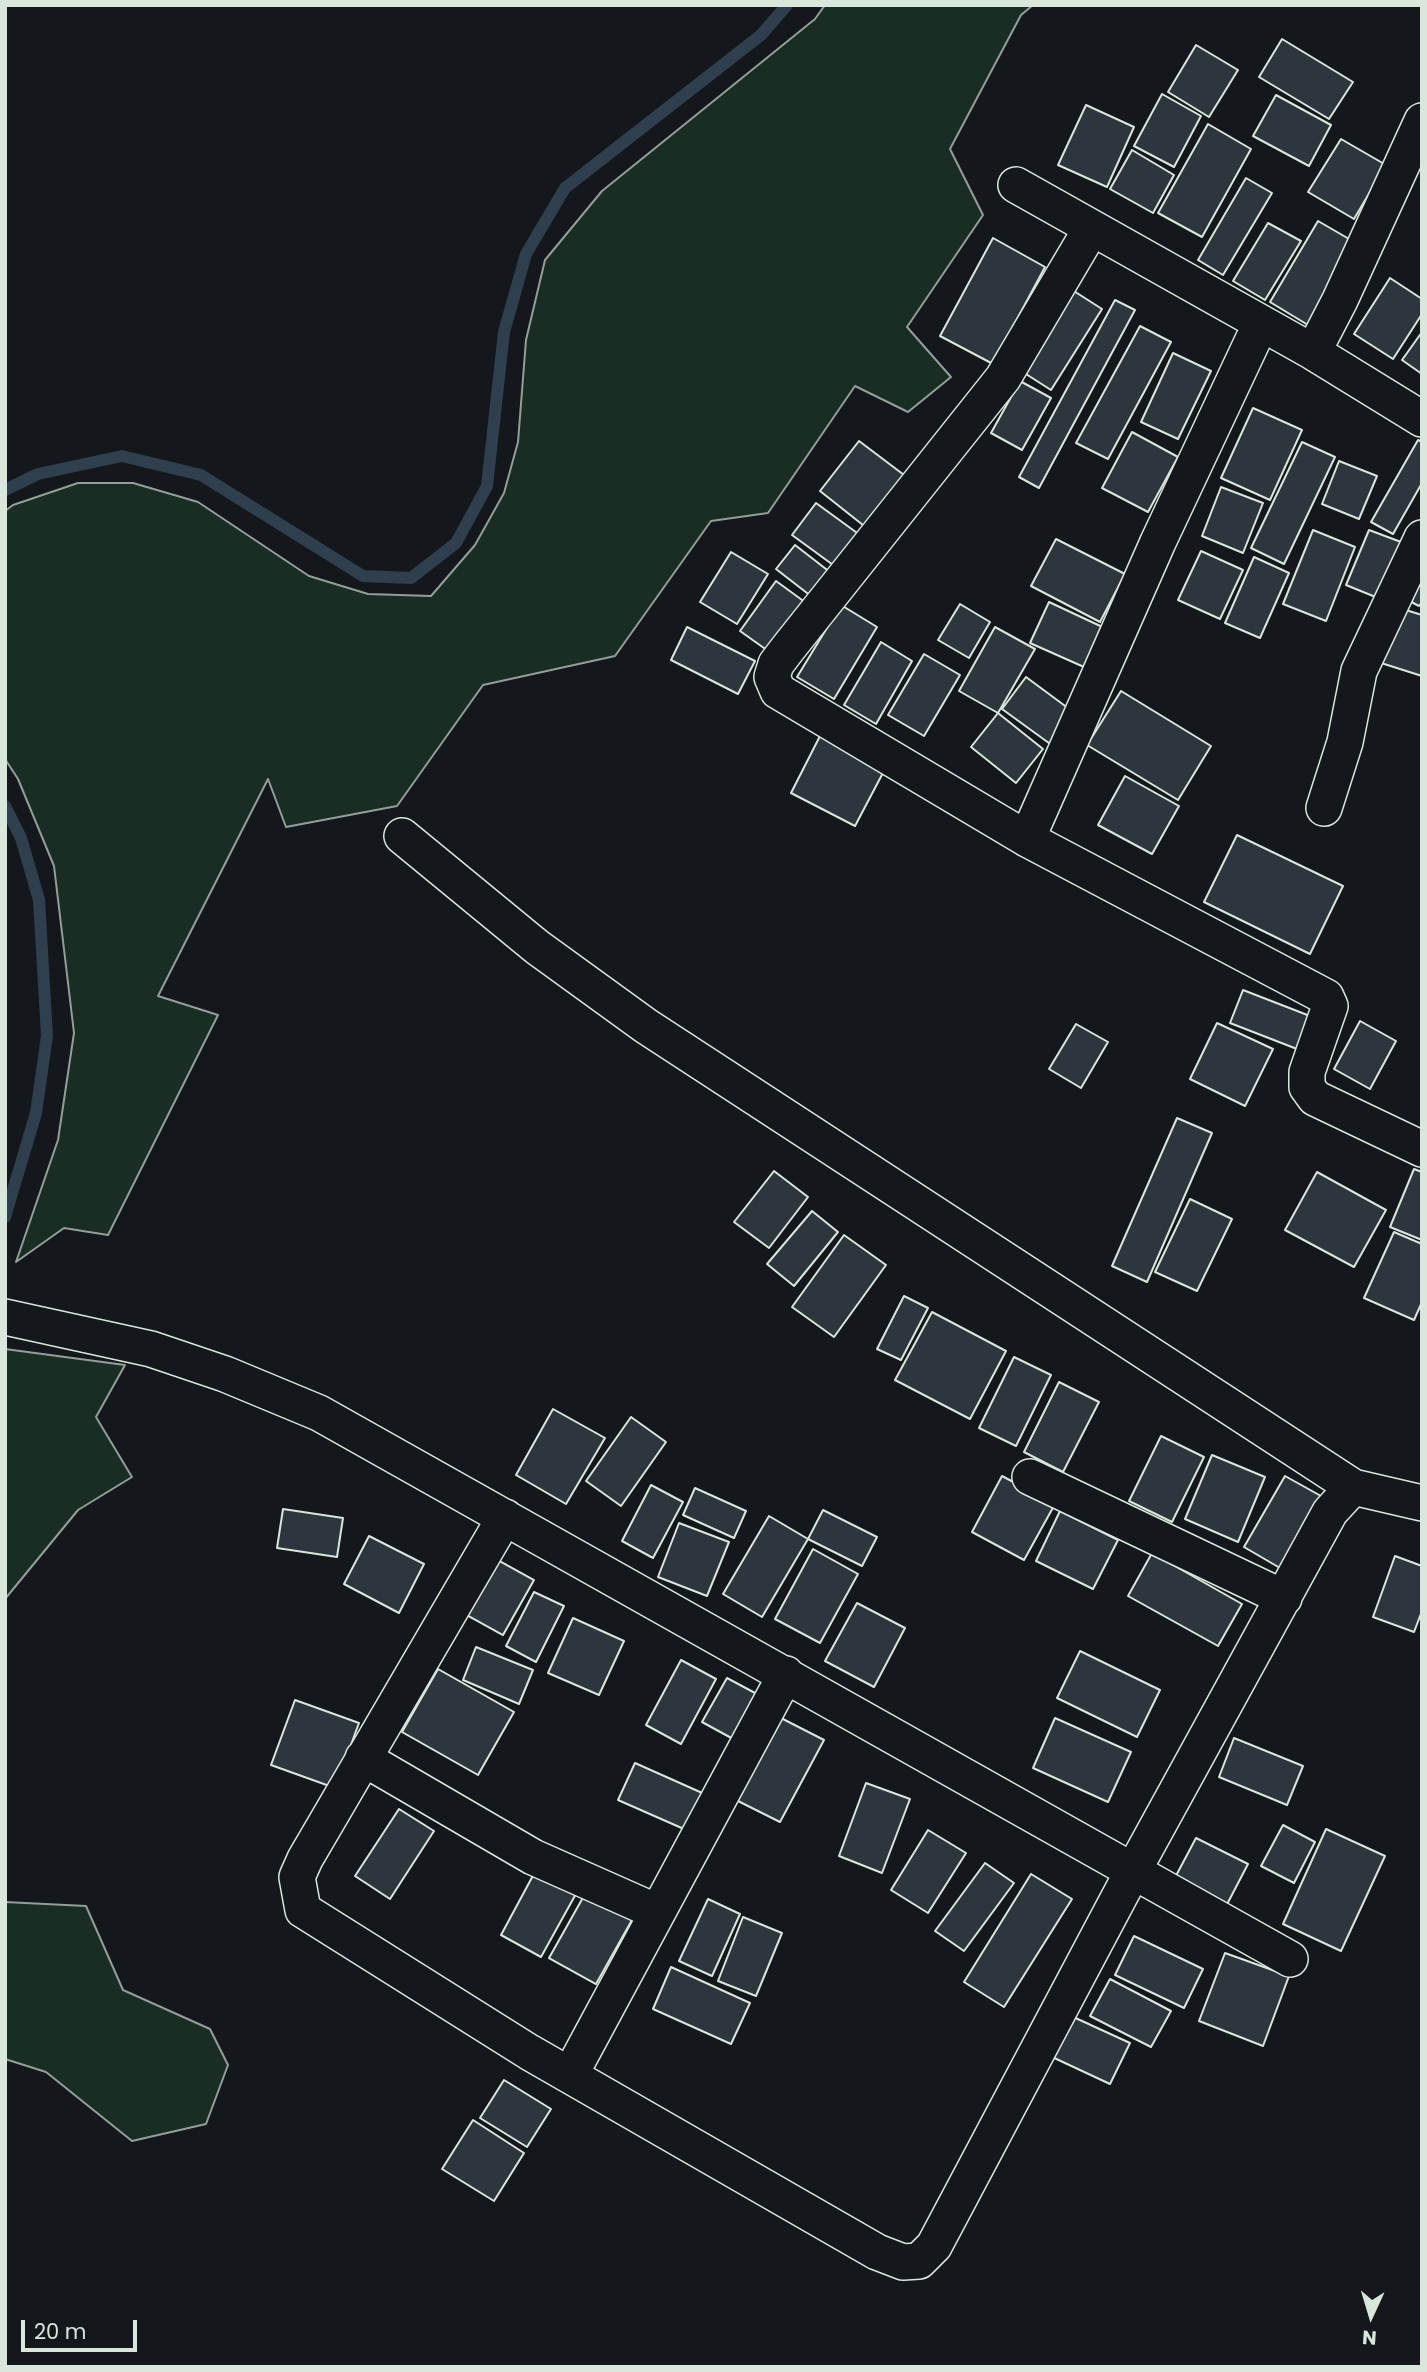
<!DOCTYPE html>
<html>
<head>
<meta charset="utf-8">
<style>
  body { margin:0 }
  #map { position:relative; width:1427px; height:2372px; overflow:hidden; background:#14181c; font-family:Poppins,sans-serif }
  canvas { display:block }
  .frame { position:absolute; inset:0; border:7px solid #d8e6dc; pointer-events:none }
  .north { position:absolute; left:1336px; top:2281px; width:70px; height:70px; -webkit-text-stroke:5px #14181c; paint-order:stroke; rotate:184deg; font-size:19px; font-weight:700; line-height:28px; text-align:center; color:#d8e6dc }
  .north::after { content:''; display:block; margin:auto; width:24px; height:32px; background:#d8e6dc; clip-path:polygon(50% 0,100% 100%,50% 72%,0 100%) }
  .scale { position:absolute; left:21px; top:2320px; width:116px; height:32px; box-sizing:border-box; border:4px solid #d8e6dc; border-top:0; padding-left:9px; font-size:21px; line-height:24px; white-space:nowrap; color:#d8e6dc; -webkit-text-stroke:5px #14181c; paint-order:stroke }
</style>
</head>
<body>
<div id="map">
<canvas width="1427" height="2372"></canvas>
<div class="frame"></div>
<div class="north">N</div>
<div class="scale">20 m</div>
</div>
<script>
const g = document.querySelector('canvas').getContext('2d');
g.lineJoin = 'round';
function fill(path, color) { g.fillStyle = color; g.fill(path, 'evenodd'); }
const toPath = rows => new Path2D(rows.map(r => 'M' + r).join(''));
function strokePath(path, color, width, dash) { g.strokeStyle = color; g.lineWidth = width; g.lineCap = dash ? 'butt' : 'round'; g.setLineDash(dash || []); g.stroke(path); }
const green = toPath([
  [825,5,1033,5,1021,15,950,149,983,215,907,327,951,377,908,412,855,386,768,513,711,521,615,656,483,685,397,806,286,827,268,779,158,996,218,1015,108,1235,64,1228,16,1262,58,1140,74,1033,54,866,18,779,5,759,5,511,13,505,78,483,133,483,198,502,309,576,368,594,431,596,475,545,504,493,518,442,526,340,545,260,602,191,815,19,825,5],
  [5,1349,125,1365,96,1417,132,1477,78,1510,5,1599,5,1349],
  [5,1902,86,1906,123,1990,210,2029,228,2065,206,2124,132,2141,46,2072,5,2059,5,1902]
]);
fill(green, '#1a2d24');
strokePath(green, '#939e99', 2);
strokePath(toPath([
  [5,490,38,474,122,456,201,475,363,576,411,578,456,543,487,486,504,332,526,254,565,188,761,35,787,5],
  [5,806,21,838,39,900,47,1036,36,1113,5,1217]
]), '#2f3f4d', 12);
const building = toPath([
  [1282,39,1353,82,1329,119,1259,77,1282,39],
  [1196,45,1238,70,1209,117,1168,92,1196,45],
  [1162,94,1201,116,1174,167,1134,146,1162,94],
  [1276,95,1331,125,1309,166,1253,136,1276,95],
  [1086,105,1134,127,1107,187,1058,165,1086,105],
  [1208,124,1251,149,1202,237,1158,213,1208,124],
  [1341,139,1386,165,1354,219,1308,192,1341,139],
  [1132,150,1174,175,1153,213,1110,189,1132,150],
  [1246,178,1272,193,1223,275,1198,260,1246,178],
  [1318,221,1356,243,1308,325,1270,302,1318,221],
  [1268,223,1301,241,1265,300,1233,281,1268,223],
  [993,238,1045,267,993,364,940,336,993,238],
  [1390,278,1422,299,1422,314,1393,359,1354,334,1390,278],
  [1066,286,1102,309,1051,390,1015,367,1066,286],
  [1115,300,1135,310,1039,488,1019,477,1115,300],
  [1140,326,1171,342,1108,459,1076,443,1140,326],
  [1422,332,1422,374,1402,360,1422,332],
  [1173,353,1211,371,1178,439,1141,422,1173,353],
  [1020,381,1051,398,1022,450,991,433,1020,381],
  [1253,408,1302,430,1270,500,1221,478,1253,408],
  [1132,432,1178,457,1148,512,1102,488,1132,432],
  [1418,440,1422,442,1422,483,1393,534,1371,522,1418,440],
  [859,441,912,481,873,533,820,491,859,441],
  [1302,442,1335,457,1284,564,1251,548,1302,442],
  [1339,461,1377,476,1359,519,1322,504,1339,461],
  [1221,487,1263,503,1243,553,1202,536,1221,487],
  [816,503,864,538,840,570,792,535,816,503],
  [1313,530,1355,547,1326,621,1283,604,1313,530],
  [1369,530,1401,542,1378,598,1346,585,1369,530],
  [1056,539,1125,574,1100,622,1031,586,1056,539],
  [795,545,835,576,816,600,776,569,795,545],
  [1201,551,1243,570,1220,619,1178,600,1201,551],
  [731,552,768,574,737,624,700,602,731,552],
  [1422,556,1422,602,1419,606,1400,596,1422,556],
  [1254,557,1289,573,1260,638,1225,623,1254,557],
  [776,581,813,608,778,658,740,631,776,581],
  [1049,602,1111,631,1093,671,1030,643,1049,602],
  [960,604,990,622,969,658,938,640,960,604],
  [841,605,877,627,834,699,797,677,841,605],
  [1396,607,1422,615,1422,676,1378,662,1396,607],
  [687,627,755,661,738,694,671,660,687,627],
  [995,627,1035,649,998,713,959,691,995,627],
  [881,642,912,661,876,724,844,705,881,642],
  [924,654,960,675,924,736,888,715,924,654],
  [1026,677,1076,714,1053,746,1002,709,1026,677],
  [1121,691,1211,746,1178,800,1087,745,1121,691],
  [998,713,1043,749,1016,783,971,747,998,713],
  [820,736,885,769,855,826,791,793,820,736],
  [1125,776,1179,806,1152,854,1098,825,1125,776],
  [1237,835,1343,886,1310,954,1204,902,1237,835],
  [1243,990,1310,1016,1297,1049,1230,1023,1243,990],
  [1360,1021,1396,1041,1370,1089,1334,1069,1360,1021],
  [1217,1023,1273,1049,1245,1106,1190,1079,1217,1023],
  [1076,1024,1108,1042,1081,1088,1049,1069,1076,1024],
  [1177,1118,1212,1133,1147,1282,1112,1266,1177,1118],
  [1414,1169,1422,1172,1422,1240,1390,1227,1414,1169],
  [774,1171,808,1197,769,1248,734,1222,774,1171],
  [1317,1172,1386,1210,1354,1267,1285,1230,1317,1172],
  [1190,1199,1232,1219,1197,1291,1155,1272,1190,1199],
  [812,1211,838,1232,794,1286,767,1264,812,1211],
  [1394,1232,1422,1244,1422,1302,1414,1320,1364,1298,1394,1232],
  [844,1235,886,1265,834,1337,792,1307,844,1235],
  [904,1296,928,1308,901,1360,877,1349,904,1296],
  [932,1312,1006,1351,970,1419,895,1380,932,1312],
  [1014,1357,1051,1375,1016,1446,979,1428,1014,1357],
  [1059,1382,1099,1402,1063,1472,1024,1452,1059,1382],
  [553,1409,605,1438,566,1504,516,1475,553,1409],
  [631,1417,666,1442,621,1506,586,1481,631,1417],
  [1161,1436,1204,1457,1172,1522,1129,1501,1161,1436],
  [1212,1455,1265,1477,1238,1542,1185,1519,1212,1455],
  [1002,1476,1055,1504,1024,1560,972,1532,1002,1476],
  [1285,1476,1321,1496,1280,1568,1244,1547,1285,1476],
  [651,1485,683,1502,653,1558,622,1541,651,1485],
  [695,1488,746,1511,734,1538,683,1515,695,1488],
  [283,1509,343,1518,337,1557,277,1548,283,1509],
  [823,1510,877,1537,862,1566,808,1539,823,1510],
  [1060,1511,1118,1540,1093,1589,1036,1561,1060,1511],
  [769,1516,808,1539,762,1617,723,1594,769,1516],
  [679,1523,729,1542,707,1596,658,1577,679,1523],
  [369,1536,424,1564,399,1613,344,1584,369,1536],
  [813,1549,858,1574,820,1643,775,1619,813,1549],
  [1152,1553,1242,1604,1218,1646,1128,1596,1152,1553],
  [487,1554,534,1580,503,1635,456,1609,487,1554],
  [1395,1556,1422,1566,1422,1611,1414,1632,1373,1617,1395,1556],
  [534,1592,564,1606,536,1662,506,1646,534,1592],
  [857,1603,905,1628,874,1687,825,1661,857,1603],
  [573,1618,624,1641,599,1695,548,1673,573,1618],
  [476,1647,533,1670,519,1704,463,1680,476,1647],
  [1080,1651,1160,1690,1137,1737,1057,1698,1080,1651],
  [681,1660,716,1679,681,1744,646,1725,681,1660],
  [438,1669,514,1712,478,1775,402,1732,438,1669],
  [727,1678,770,1701,746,1746,702,1722,727,1678],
  [295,1700,359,1723,335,1788,271,1765,295,1700],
  [779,1717,824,1740,780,1822,736,1800,779,1717],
  [1055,1718,1131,1752,1108,1802,1033,1768,1055,1718],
  [1234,1738,1303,1766,1287,1805,1219,1777,1234,1738],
  [635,1763,709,1796,693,1833,618,1800,635,1763],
  [866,1783,910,1799,882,1873,839,1856,866,1783],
  [399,1809,434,1831,390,1899,355,1876,399,1809],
  [1283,1825,1315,1842,1294,1883,1261,1866,1283,1825],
  [1326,1829,1385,1856,1341,1951,1283,1924,1326,1829],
  [928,1830,966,1853,928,1913,891,1890,928,1830],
  [1196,1838,1248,1864,1222,1914,1170,1887,1196,1838],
  [985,1863,1014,1883,964,1951,935,1931,985,1863],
  [536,1870,577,1892,541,1957,501,1935,536,1870],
  [1031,1874,1072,1899,1004,2007,964,1982,1031,1874],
  [585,1894,632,1920,596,1984,549,1958,585,1894],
  [708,1899,740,1914,712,1976,679,1961,708,1899],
  [743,1917,782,1933,756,1996,718,1981,743,1917],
  [1134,1936,1203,1969,1184,2008,1115,1975,1134,1936],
  [1225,1953,1289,1976,1263,2046,1199,2021,1225,1953],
  [671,1967,750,2003,731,2044,653,2009,671,1967],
  [1110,1979,1171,2011,1151,2047,1090,2016,1110,1979],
  [1069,2015,1130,2043,1110,2084,1050,2056,1069,2015],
  [504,2080,551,2109,527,2147,480,2118,504,2080],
  [473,2120,524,2153,494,2201,442,2169,473,2120]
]);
fill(building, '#2c363c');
strokePath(building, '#d8e6dc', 2);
const minor = toPath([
  [1016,185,1313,352,1422,419],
  [1091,229,1003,378,789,647,776,664,772,677,778,691,1027,839,1326,997,1330,1006,1307,1072,1307,1087,1315,1098,1422,1149],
  [1313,352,1340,300,1422,121],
  [1324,808,1345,742,1359,671,1422,538],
  [402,836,537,947,646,1026,1353,1487],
  [1027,839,1158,542,1261,323],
  [5,1317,151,1349,225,1374,319,1413,1133,1871,1330,1512,1353,1487,1422,1503],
  [1030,1477,1284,1598],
  [505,1517,305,1859,297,1877,303,1910,529,2052,877,2252,903,2262,919,2261,934,2246,1133,1871,1290,1959],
  [363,1758,533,1857,657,1912],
  [570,2075,786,1674]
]);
strokePath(minor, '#d8e6dc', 38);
strokePath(minor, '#14181c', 35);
</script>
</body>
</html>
